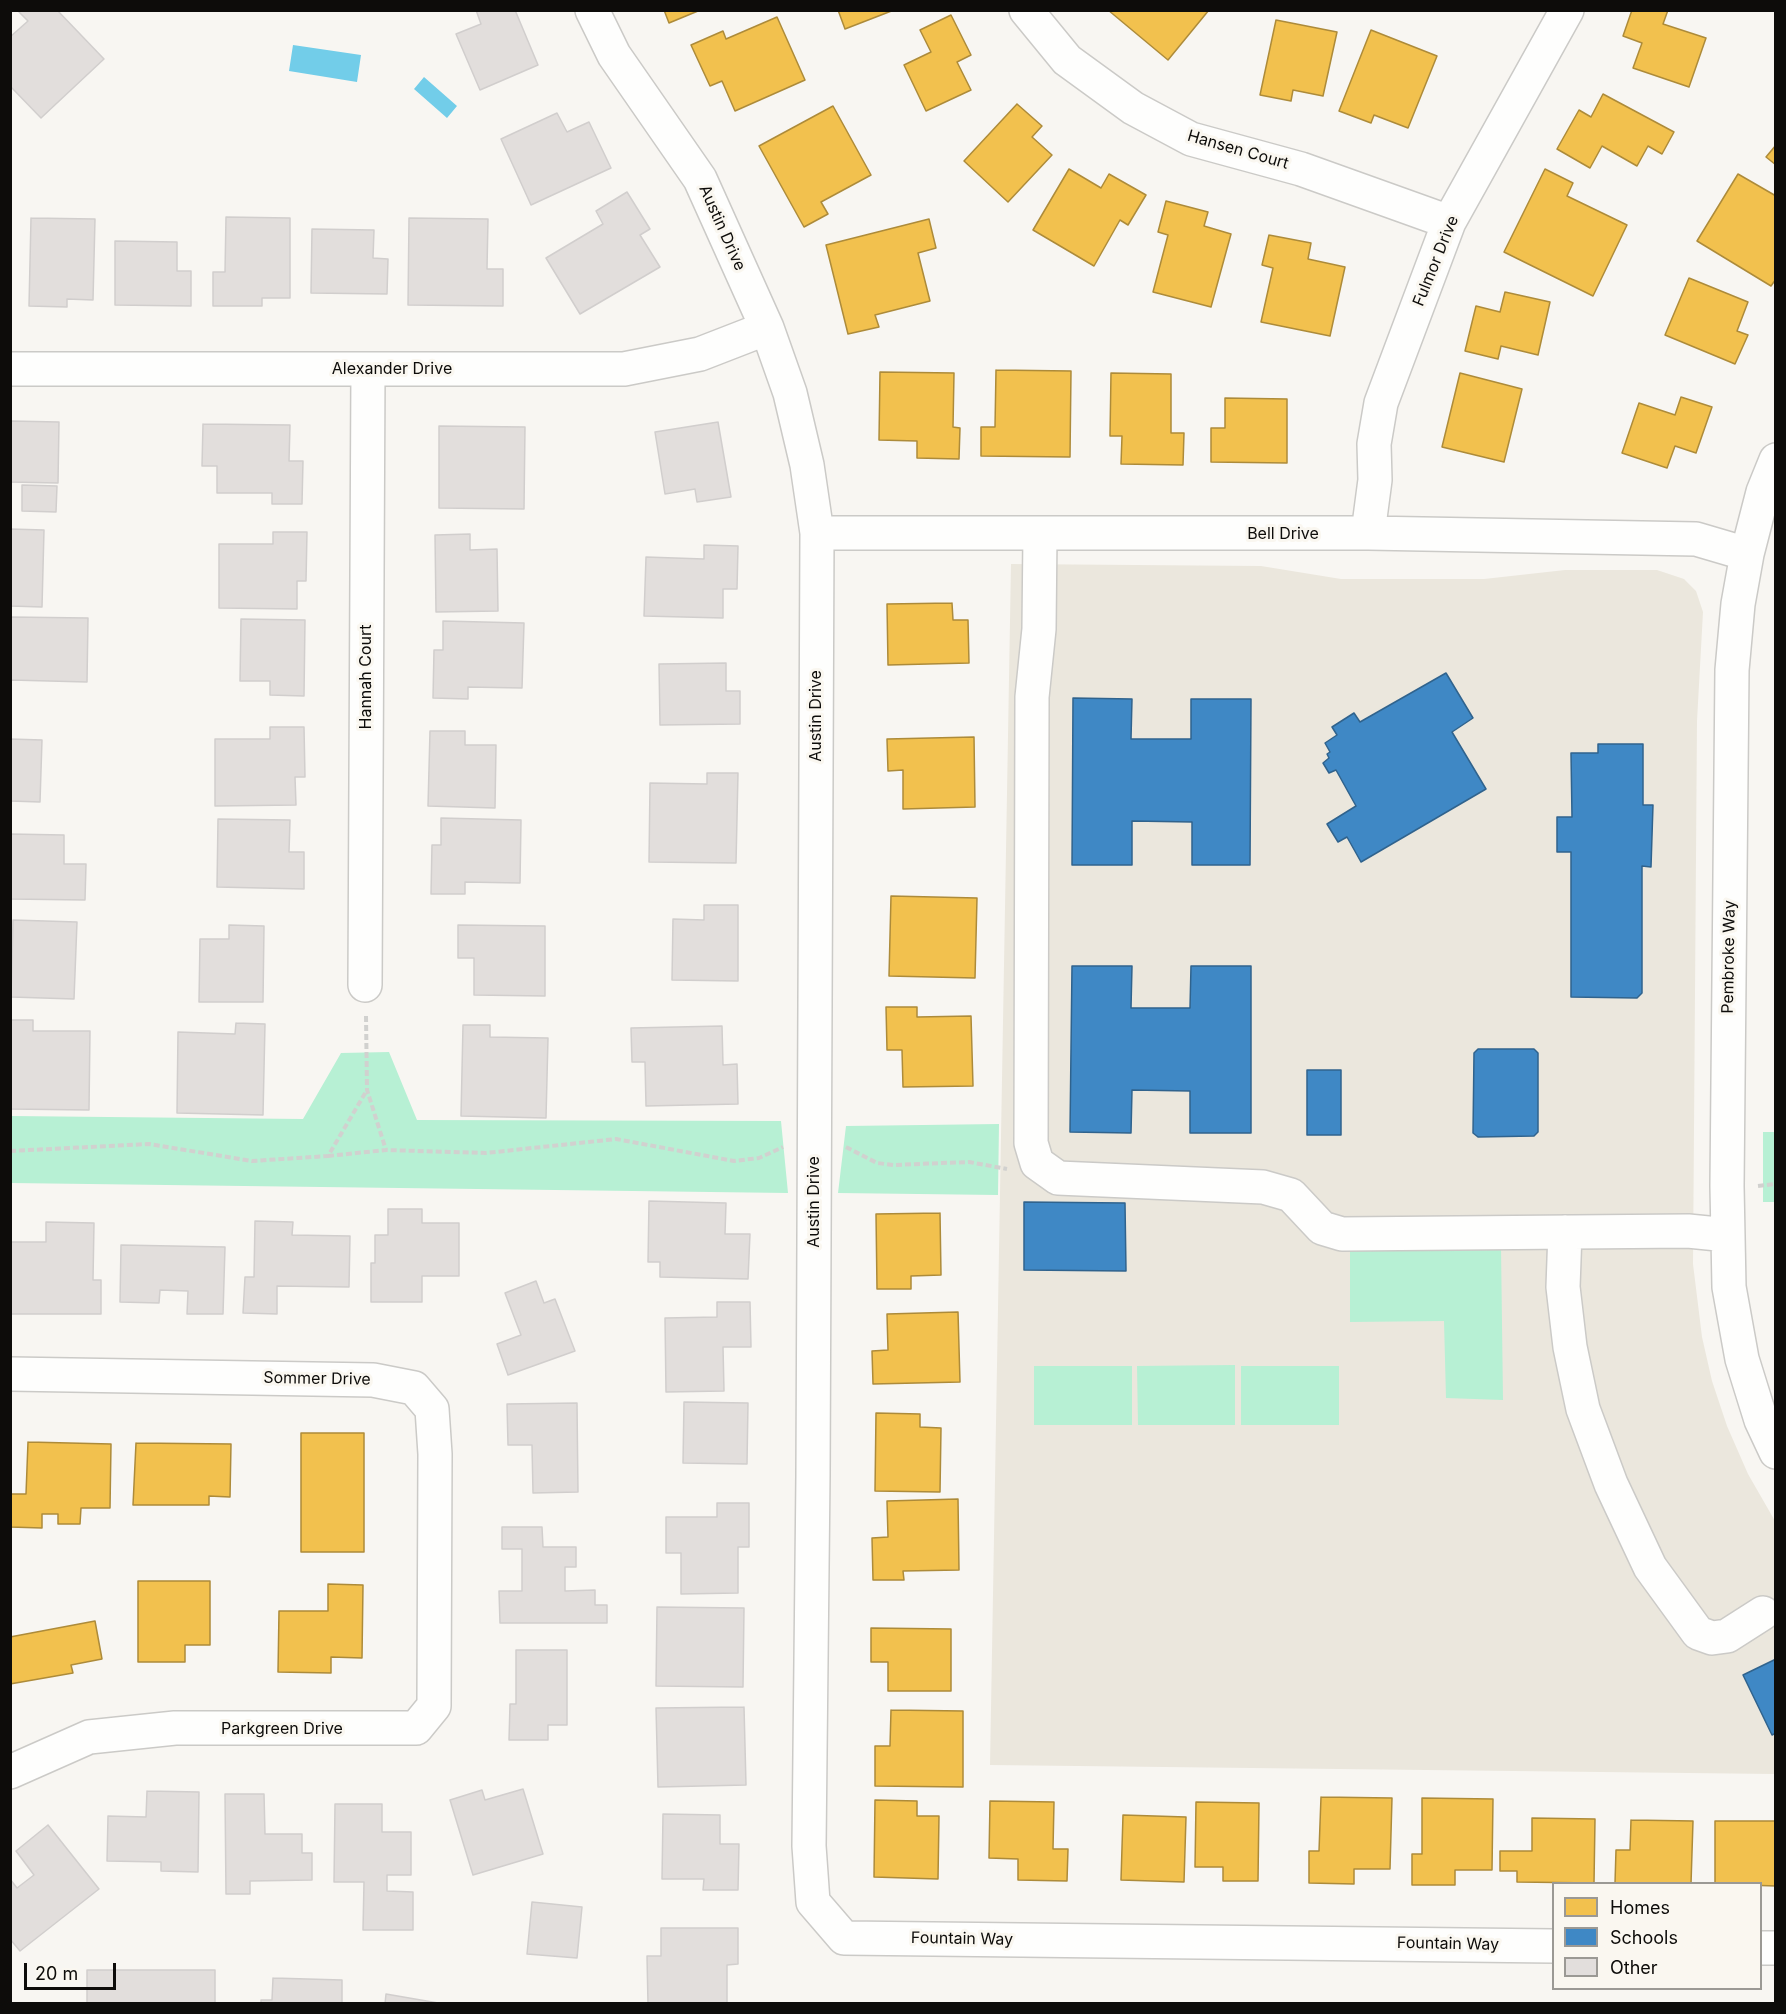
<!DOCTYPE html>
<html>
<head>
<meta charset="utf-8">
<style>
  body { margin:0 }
  #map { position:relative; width:1786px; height:2014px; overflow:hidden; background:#f8f6f2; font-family:Inter,sans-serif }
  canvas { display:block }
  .frame { position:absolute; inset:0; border:12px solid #0d0c0a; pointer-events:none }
  .legend { position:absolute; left:1552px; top:1882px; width:210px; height:108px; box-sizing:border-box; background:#faf7f0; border:2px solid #9b9994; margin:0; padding:8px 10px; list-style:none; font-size:18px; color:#0d0c0a }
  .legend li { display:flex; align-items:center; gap:12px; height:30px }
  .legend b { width:30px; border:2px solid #9b9994 }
  .scale { position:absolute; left:24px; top:1963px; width:92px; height:27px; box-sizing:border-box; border:3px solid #0d0c0a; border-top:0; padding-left:8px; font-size:18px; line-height:21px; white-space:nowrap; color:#0d0c0a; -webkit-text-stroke:4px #faf7f0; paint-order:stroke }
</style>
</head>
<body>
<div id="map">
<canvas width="1786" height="2014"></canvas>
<div class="frame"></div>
<ul class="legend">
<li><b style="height:16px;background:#f2c14e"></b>Homes</li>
<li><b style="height:16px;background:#3f88c5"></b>Schools</li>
<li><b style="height:16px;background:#e2dedc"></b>Other</li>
</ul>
<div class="scale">20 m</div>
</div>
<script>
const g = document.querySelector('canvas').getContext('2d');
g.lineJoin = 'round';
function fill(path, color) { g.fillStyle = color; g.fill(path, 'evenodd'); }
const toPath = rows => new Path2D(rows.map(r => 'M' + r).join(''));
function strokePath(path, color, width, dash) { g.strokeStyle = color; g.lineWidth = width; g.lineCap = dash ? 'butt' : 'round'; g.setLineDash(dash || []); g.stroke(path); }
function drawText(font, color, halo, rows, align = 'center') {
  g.font = font + ' Inter,sans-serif'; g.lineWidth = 6; g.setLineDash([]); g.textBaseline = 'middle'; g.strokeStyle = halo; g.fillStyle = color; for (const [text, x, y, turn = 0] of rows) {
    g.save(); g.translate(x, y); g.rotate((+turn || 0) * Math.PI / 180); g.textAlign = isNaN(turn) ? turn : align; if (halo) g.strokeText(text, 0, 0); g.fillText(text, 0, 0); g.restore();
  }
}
fill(toPath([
  [1011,564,1261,566,1341,579,1484,579,1565,570,1657,570,1684,579,1696,591,1703,612,1697,721,1693,1264,1702,1337,1712,1381,1727,1426,1748,1474,1775,1521,1775,1774,990,1765]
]), '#ebe7dd');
fill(toPath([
  [389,1052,417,1120,781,1121,788,1193,11,1183,11,1116,303,1119,341,1053],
  [999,1124,998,1195,838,1193,846,1126],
  [1763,1132,1775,1132,1775,1202,1763,1202],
  [1350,1246,1501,1247,1503,1400,1446,1398,1444,1321,1350,1322],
  [1235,1365,1235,1425,1138,1425,1137,1366],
  [1034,1366,1132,1366,1132,1425,1034,1425],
  [1241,1366,1339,1366,1339,1425,1241,1425]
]), '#b7f0d4');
fill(toPath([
  [293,45,361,55,357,82,289,71],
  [424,77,457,106,447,118,414,89]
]), '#72cde9');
const homes = toPath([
  [664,10,698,10,698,11,669,23,664,10],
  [838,10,894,10,845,29,838,10],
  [1108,10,1209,10,1168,60,1108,10],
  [1632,10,1668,10,1663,24,1706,38,1689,87,1633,68,1642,43,1623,36,1632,10],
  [951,15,971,55,957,62,971,90,926,111,904,65,931,52,920,30,951,15],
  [777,17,805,80,735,111,722,81,710,86,691,45,723,31,726,39,777,17],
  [1276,20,1337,32,1323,96,1293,90,1291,101,1260,95,1276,20],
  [1371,30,1437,56,1408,128,1374,115,1371,123,1339,111,1371,30],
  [1603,94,1674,132,1662,154,1648,146,1637,166,1602,146,1590,168,1557,149,1579,110,1591,117,1603,94],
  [1017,104,1042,126,1032,137,1052,155,1008,202,964,161,1017,104],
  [833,106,871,175,821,202,828,214,804,227,759,146,833,106],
  [1776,145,1776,165,1766,157,1776,145],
  [1069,169,1101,188,1109,174,1146,195,1128,225,1120,220,1094,266,1033,230,1069,169],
  [1545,169,1573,183,1567,196,1627,225,1593,296,1504,252,1545,169],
  [1738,174,1776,196,1776,279,1771,286,1697,241,1738,174],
  [1166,201,1208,212,1204,226,1231,234,1211,307,1153,292,1168,235,1158,232,1166,201],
  [929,219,936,248,918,253,930,301,875,315,879,327,848,334,826,245,929,219],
  [1269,235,1311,243,1308,259,1345,267,1330,336,1261,322,1273,268,1262,265,1269,235],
  [1689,278,1748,302,1737,331,1748,335,1735,364,1665,335,1689,278],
  [1505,292,1550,302,1538,355,1501,346,1498,359,1465,351,1476,306,1500,312,1505,292],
  [996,370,1071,371,1070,457,981,456,981,427,995,427,996,370],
  [880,372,954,373,953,427,960,428,959,459,917,458,917,441,879,440,880,372],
  [1111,373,1171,374,1171,433,1184,433,1183,465,1121,464,1122,436,1110,436,1111,373],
  [1460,373,1522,389,1504,462,1442,447,1460,373],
  [1681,397,1712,407,1696,453,1675,446,1667,468,1622,453,1639,403,1675,415,1681,397],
  [1225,398,1287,399,1287,463,1211,462,1211,428,1225,428,1225,398],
  [952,603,953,620,968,620,969,663,888,665,887,604,952,603],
  [974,737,975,807,903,809,903,770,888,771,887,739,974,737],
  [891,896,977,898,975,978,889,976,891,896],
  [886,1007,917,1007,917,1017,971,1016,973,1086,903,1087,902,1050,887,1050,886,1007],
  [940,1213,941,1275,911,1276,911,1289,877,1289,876,1214,940,1213],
  [958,1312,960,1382,873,1384,872,1351,888,1350,887,1314,958,1312],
  [876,1413,920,1414,920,1427,941,1428,940,1492,875,1491,876,1413],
  [301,1433,364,1433,364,1552,301,1552,301,1433],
  [28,1442,111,1444,110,1508,81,1508,80,1524,58,1524,58,1514,42,1514,42,1528,10,1527,10,1494,26,1494,28,1442],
  [136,1443,231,1444,230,1497,209,1496,209,1505,133,1505,136,1443],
  [958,1499,959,1570,903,1571,904,1580,873,1580,872,1538,888,1537,887,1501,958,1499],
  [138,1581,210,1581,210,1645,185,1645,185,1662,138,1662,138,1581],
  [328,1584,363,1585,362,1658,331,1657,331,1673,278,1672,279,1611,328,1611,328,1584],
  [95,1621,102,1659,71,1665,73,1673,10,1684,10,1637,95,1621],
  [871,1628,951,1629,951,1691,888,1691,888,1662,871,1662,871,1628],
  [891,1710,963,1711,963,1787,875,1786,875,1746,890,1746,891,1710],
  [1321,1797,1392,1798,1390,1869,1354,1869,1354,1884,1309,1883,1309,1851,1319,1851,1321,1797],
  [1422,1798,1493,1799,1492,1870,1455,1870,1455,1885,1412,1885,1412,1854,1422,1854,1422,1798],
  [875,1800,917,1801,917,1816,939,1816,938,1879,874,1877,875,1800],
  [990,1801,1054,1802,1053,1849,1068,1849,1067,1881,1018,1880,1018,1859,989,1858,990,1801],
  [1196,1802,1259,1803,1258,1881,1223,1881,1223,1867,1195,1867,1196,1802],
  [1123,1815,1186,1817,1184,1882,1121,1880,1123,1815],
  [1532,1818,1595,1819,1594,1883,1517,1882,1517,1871,1500,1871,1500,1851,1532,1851,1532,1818],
  [1631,1820,1693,1821,1691,1884,1615,1883,1616,1850,1630,1850,1631,1820],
  [1715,1821,1776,1821,1776,1886,1715,1884,1715,1821]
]);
fill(homes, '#f2c14e');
strokePath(homes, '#ad8b3a', 1.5);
const schools = toPath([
  [1446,673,1473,718,1452,732,1486,789,1361,862,1347,837,1338,842,1327,824,1356,806,1336,770,1329,773,1323,763,1329,758,1327,754,1330,752,1325,743,1337,735,1332,727,1354,713,1360,722,1446,673],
  [1073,698,1132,699,1131,739,1191,739,1191,699,1251,699,1250,865,1192,865,1192,822,1132,821,1132,865,1072,865,1073,698],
  [1598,744,1643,744,1643,805,1653,805,1651,867,1642,866,1642,993,1637,998,1571,997,1571,852,1557,852,1557,817,1572,817,1571,753,1598,753,1598,744],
  [1072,966,1132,966,1131,1008,1190,1008,1191,966,1251,966,1251,1133,1190,1133,1190,1091,1132,1090,1131,1133,1070,1132,1072,966],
  [1478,1049,1534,1049,1538,1053,1538,1132,1534,1136,1478,1137,1473,1133,1474,1053,1478,1049],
  [1307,1070,1341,1070,1341,1135,1307,1135,1307,1070],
  [1024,1202,1125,1203,1126,1271,1024,1270,1024,1202],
  [1776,1659,1776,1733,1772,1735,1743,1675,1776,1659]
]);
fill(schools, '#3f88c5');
strokePath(schools, '#30638d', 1.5);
const building = toPath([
  [20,10,57,10,104,59,41,118,10,86,10,37,28,21,19,12,20,10],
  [476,10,515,10,538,65,480,90,456,34,481,24,476,10],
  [557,113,567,132,589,122,611,168,531,205,501,139,557,113],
  [627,192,650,229,640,235,660,267,580,314,546,258,603,224,596,211,627,192],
  [226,217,290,218,290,298,262,298,262,306,213,306,213,272,225,272,226,217],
  [31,218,95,219,93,300,67,299,67,307,29,306,31,218],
  [409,218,488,219,487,269,503,269,503,306,408,305,409,218],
  [312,229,374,230,373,258,388,259,387,294,311,293,312,229],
  [115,241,177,242,177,271,191,271,191,306,115,305,115,241],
  [10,421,59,422,58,483,10,482,10,421],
  [718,422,731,497,697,502,695,489,665,494,655,432,718,422],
  [203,424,290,425,289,461,303,461,302,504,272,504,272,493,217,493,217,466,202,466,203,424],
  [439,426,525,427,524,509,439,508,439,426],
  [22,485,57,486,56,512,22,511,22,485],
  [10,529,44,530,42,607,10,606,10,529],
  [273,532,307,532,306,581,297,581,297,609,219,608,219,544,273,544,273,532],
  [470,534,470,550,497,549,498,611,436,612,435,535,470,534],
  [704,545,738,546,737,589,723,589,723,618,644,616,646,557,704,559,704,545],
  [10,617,88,618,87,682,11,680,10,693,10,617],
  [241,619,305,620,304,696,270,695,270,681,240,681,241,619],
  [443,621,524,623,522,688,468,687,468,699,433,698,434,650,443,650,443,621],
  [726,663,726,691,740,691,740,724,660,725,659,664,726,663],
  [270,727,304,727,305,777,295,777,296,805,215,806,215,739,270,739,270,727],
  [430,731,465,731,465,745,496,745,495,808,428,806,430,731],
  [10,739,42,740,40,802,10,801,10,739],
  [707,773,738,773,736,863,649,862,650,783,707,784,707,773],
  [441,818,521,820,520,883,465,882,465,894,431,894,432,845,441,845,441,818],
  [218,819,290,820,289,852,304,852,304,889,217,887,218,819],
  [10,834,64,835,64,864,86,864,85,900,10,899,10,834],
  [704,905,738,905,738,981,672,980,673,919,704,920,704,905],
  [13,920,77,922,74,999,11,997,13,920],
  [229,925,264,926,263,1002,199,1002,200,939,229,939,229,925],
  [458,925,545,926,545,996,474,995,474,958,458,958,458,925],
  [10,1020,33,1020,33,1031,90,1031,89,1110,10,1109,10,1020],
  [236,1023,265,1024,263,1115,177,1113,178,1032,235,1034,236,1023],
  [463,1025,490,1025,490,1037,548,1038,546,1118,461,1116,463,1025],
  [722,1026,723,1065,737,1064,738,1104,646,1106,645,1062,632,1062,631,1028,722,1026],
  [649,1201,726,1203,725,1234,750,1234,748,1279,660,1277,660,1262,648,1262,649,1201],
  [388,1209,422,1209,422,1223,459,1223,459,1276,422,1276,422,1302,371,1302,371,1263,375,1263,375,1235,388,1235,388,1209],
  [255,1221,293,1222,292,1235,350,1236,349,1287,277,1286,277,1314,243,1313,245,1277,254,1277,255,1221],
  [46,1222,94,1223,93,1280,101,1280,101,1314,10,1314,11,1242,46,1242,46,1222],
  [121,1245,225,1247,223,1314,187,1314,188,1291,160,1290,159,1303,120,1302,121,1245],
  [536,1281,544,1303,555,1299,575,1351,508,1375,497,1344,521,1335,505,1293,536,1281],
  [717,1302,750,1302,751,1347,723,1347,724,1391,666,1392,665,1318,717,1317,717,1302],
  [684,1402,748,1403,747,1464,683,1463,684,1402],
  [577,1403,578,1492,533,1493,532,1445,508,1445,507,1404,577,1403],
  [717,1503,749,1503,749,1547,738,1547,738,1593,681,1594,681,1553,666,1553,666,1517,717,1517,717,1503],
  [502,1527,542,1527,543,1547,576,1547,576,1567,565,1567,565,1591,595,1590,595,1605,607,1605,607,1623,500,1623,499,1591,522,1591,522,1549,502,1549,502,1527],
  [657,1607,744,1608,743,1687,656,1686,657,1607],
  [516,1650,567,1650,567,1725,548,1725,548,1740,509,1740,510,1704,516,1704,516,1650],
  [744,1707,746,1785,658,1787,656,1708,744,1707],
  [523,1789,543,1854,473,1875,450,1800,482,1790,485,1800,523,1789],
  [147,1791,199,1792,198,1872,161,1871,161,1862,107,1861,108,1816,146,1817,147,1791],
  [225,1794,264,1794,265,1834,302,1834,302,1853,312,1853,312,1880,250,1881,250,1894,226,1894,225,1794],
  [335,1804,382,1804,382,1832,411,1832,411,1875,387,1875,387,1891,413,1892,413,1930,363,1930,364,1882,334,1882,335,1804],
  [663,1814,720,1815,720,1844,739,1844,738,1890,703,1890,704,1879,662,1879,663,1814],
  [48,1825,99,1889,20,1951,10,1939,10,1879,17,1888,34,1875,16,1851,48,1825],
  [532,1902,582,1907,577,1958,527,1954,532,1902],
  [661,1928,738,1928,738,1964,727,1965,727,2004,648,2004,647,1956,661,1956,661,1928],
  [87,1970,215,1970,215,2004,87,2004,87,1970],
  [273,1978,342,1980,342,2004,261,2004,261,2000,272,2000,273,1978],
  [386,1994,444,2004,385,2004,386,1994]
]);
fill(building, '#e2dedc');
strokePath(building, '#d1cecd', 1.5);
const minor = toPath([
  [592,10,614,55,700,179,767,328,790,393,807,465,817,533,813,1475,809,1846,813,1902,844,1938,1554,1946],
  [1026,10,1067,60,1133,108,1191,139,1301,169,1449,222],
  [10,369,624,369,700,354,767,328],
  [1776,460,1763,492,1747,554,1738,604,1732,670,1727,1186,1729,1287,1742,1359,1761,1420,1776,1452],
  [817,533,1368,533,1696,539,1747,554],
  [1368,533,1375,480,1374,444,1381,403,1449,222,1567,10],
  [1040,534,1039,629,1032,697,1031,1143,1037,1163,1058,1178,1263,1187,1291,1195,1322,1228,1342,1234,1688,1231,1728,1235],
  [365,985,368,369],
  [1565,1232,1563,1287,1570,1347,1583,1409,1611,1484,1650,1567,1698,1633,1712,1638,1727,1636,1763,1613],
  [10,1374,373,1380,414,1388,432,1409,435,1454,434,1706,416,1728,175,1728,89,1737,10,1772],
  [1760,1948,1776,1948]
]);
strokePath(minor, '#cbcac7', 36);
strokePath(toPath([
  [366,1016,367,1090,386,1150],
  [846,1147,877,1163,893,1165,969,1162,1007,1169],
  [10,1151,149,1144,252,1161,328,1156,367,1090],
  [328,1156,386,1150,486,1153,616,1139,734,1161,759,1158,783,1147],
  [1758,1186,1776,1184]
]), '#d1d1cf', 4, [6, 3]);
strokePath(minor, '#fefefd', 33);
drawText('16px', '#0d0c0a', '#faf7f0', [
  ["Hansen Court",1238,150,16],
  ["Austin Drive",722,228,66],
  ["Fulmor Drive",1436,261,-68],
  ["Alexander Drive",392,369],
  ["Bell Drive",1283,534],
  ["Hannah Court",366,677,-90],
  ["Austin Drive",816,716,-90],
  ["Pembroke Way",1729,957,-89],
  ["Austin Drive",814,1202,-90],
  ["Sommer Drive",317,1379,1],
  ["Parkgreen Drive",282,1729],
  ["Fountain Way",962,1939,1],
  ["Fountain Way",1448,1944,1]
]);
</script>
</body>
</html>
